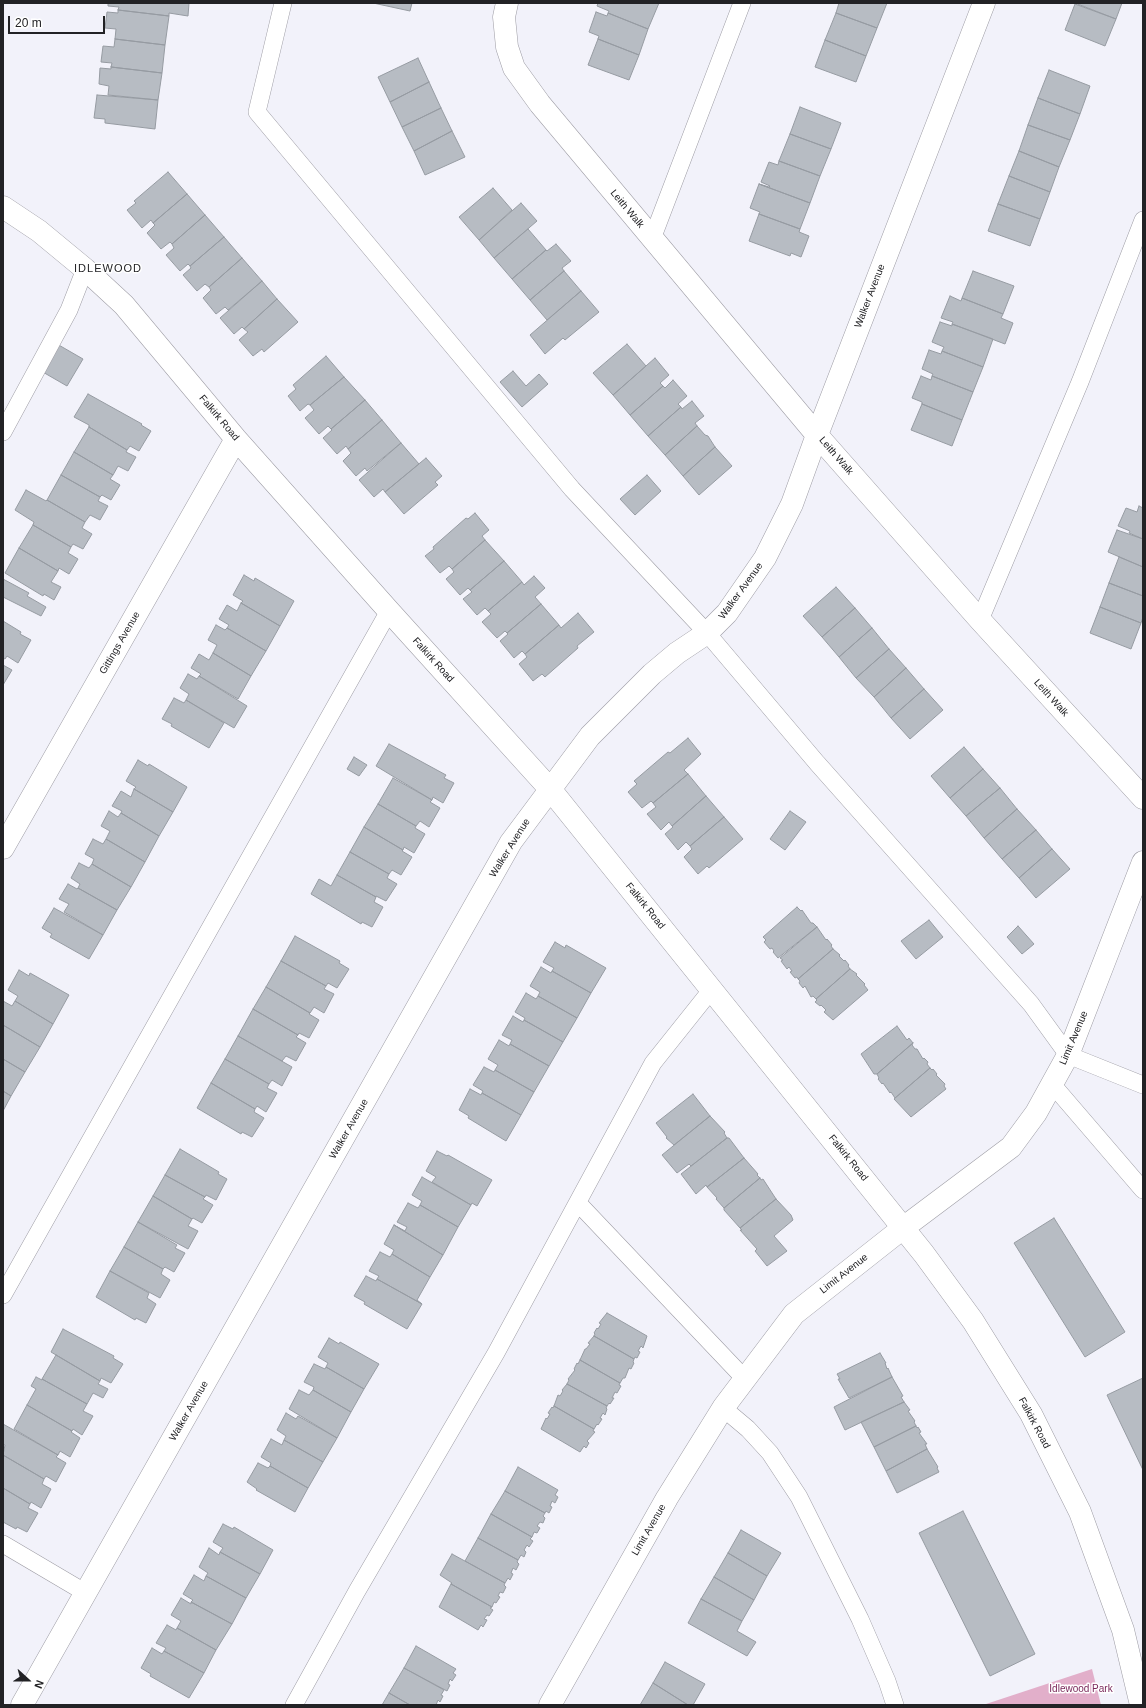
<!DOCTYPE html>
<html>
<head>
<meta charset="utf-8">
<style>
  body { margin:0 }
  #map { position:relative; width:1146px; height:1708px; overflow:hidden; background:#f2f2fa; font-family:Arial,sans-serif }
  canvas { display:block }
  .frame { position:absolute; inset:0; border:4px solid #222225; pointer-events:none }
  .north { position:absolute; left:8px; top:1660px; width:40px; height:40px; -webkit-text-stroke:3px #fff; paint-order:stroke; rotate:111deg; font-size:11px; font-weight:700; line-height:16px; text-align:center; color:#222225 }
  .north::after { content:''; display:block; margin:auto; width:14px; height:18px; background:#222225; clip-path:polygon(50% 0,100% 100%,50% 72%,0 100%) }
  .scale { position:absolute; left:8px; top:16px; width:97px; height:18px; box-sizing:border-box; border:2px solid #222225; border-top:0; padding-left:5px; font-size:12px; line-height:14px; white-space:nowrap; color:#222225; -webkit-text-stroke:3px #fff; paint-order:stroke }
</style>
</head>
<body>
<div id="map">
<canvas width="1146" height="1708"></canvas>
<div class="frame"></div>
<div class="north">N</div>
<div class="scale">20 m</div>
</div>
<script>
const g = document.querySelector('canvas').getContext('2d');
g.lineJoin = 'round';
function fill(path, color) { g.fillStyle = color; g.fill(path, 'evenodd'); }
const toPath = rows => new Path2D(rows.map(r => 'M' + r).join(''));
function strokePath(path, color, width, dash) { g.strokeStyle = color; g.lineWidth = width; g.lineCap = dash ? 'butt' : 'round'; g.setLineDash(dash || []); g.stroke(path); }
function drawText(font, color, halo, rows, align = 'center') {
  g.font = font + ' Arial,sans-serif'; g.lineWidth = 3; g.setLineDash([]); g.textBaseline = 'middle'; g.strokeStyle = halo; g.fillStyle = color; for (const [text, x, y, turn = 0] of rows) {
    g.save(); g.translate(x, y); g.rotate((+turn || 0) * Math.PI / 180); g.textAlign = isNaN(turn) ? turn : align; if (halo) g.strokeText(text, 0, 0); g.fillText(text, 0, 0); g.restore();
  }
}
fill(toPath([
  [1092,1669,1101,1705,983,1705]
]), '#e2afca');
const building = toPath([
  [108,3,189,3,188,16,169,13,169,16,118,10,119,7,108,6,108,3],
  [373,3,412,3,410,11,373,3],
  [598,3,659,3,648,29,608,13,609,11,597,6,598,3],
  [839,3,887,3,877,28,836,13,839,3],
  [1075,3,1122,3,1116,19,1075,3],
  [1075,4,1116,19,1105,46,1065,30,1075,4],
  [118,10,169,16,165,45,115,39,116,29,105,28,107,12,118,13,118,10],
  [596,12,607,16,608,13,648,29,639,55,598,39,599,36,589,32,596,12],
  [836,13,877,28,866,56,825,40,836,13],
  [115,39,165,45,162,73,111,67,112,63,101,62,103,46,114,47,115,39],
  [598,39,639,55,629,80,588,65,598,39],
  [825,40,866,56,856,82,815,67,825,40],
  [418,58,429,82,390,102,378,77,418,58],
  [111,67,162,73,158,100,108,95,109,86,99,84,100,68,111,69,111,67],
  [1049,70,1090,86,1080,114,1038,98,1049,70],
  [429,82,441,108,402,127,390,102,429,82],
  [97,95,158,100,155,129,105,123,105,119,94,118,97,95],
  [1038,98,1080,114,1070,140,1028,125,1038,98],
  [800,107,841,123,831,149,790,134,800,107],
  [441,108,452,131,414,151,402,127,441,108],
  [1028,125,1070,140,1059,167,1019,151,1028,125],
  [452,131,465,157,425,175,414,151,452,131],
  [790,134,831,149,820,176,779,161,790,134],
  [1019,151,1059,167,1050,192,1009,176,1019,151],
  [779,161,820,176,810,203,759,184,769,187,770,186,761,182,769,162,778,165,779,161],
  [168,172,187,194,153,223,151,220,142,228,127,210,136,203,134,201,168,172],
  [1009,176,1050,192,1040,219,998,204,1009,176],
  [759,184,810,203,800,229,759,214,760,212,750,208,759,184],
  [493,188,512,210,479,240,459,217,493,188],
  [187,194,205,215,172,244,170,242,161,249,147,233,155,225,153,223,187,194],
  [521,203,537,221,494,258,479,240,521,203],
  [998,204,1040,219,1030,246,988,231,998,204],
  [759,214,800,229,799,232,809,236,801,257,791,253,790,256,749,241,759,214],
  [205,215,224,237,190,266,188,264,180,271,166,255,174,248,172,244,205,215],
  [528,229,546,250,512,279,494,258,528,229],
  [224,237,242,258,209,287,205,284,197,291,183,275,191,268,190,266,224,237],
  [556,244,571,261,562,268,564,271,530,300,512,279,546,250,547,251,556,244],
  [242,258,262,281,228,310,225,307,216,314,203,298,211,290,209,287,242,258],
  [564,271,581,291,547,320,530,300,564,271],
  [973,271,1014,286,1003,314,962,298,973,271],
  [262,281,277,299,244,329,242,327,234,334,220,318,262,281],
  [581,291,599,312,565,340,563,338,545,354,530,335,581,291],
  [950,296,961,301,962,298,1003,314,1001,318,1013,323,1005,344,952,324,953,322,941,318,950,296],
  [277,299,298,322,264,352,262,349,253,356,239,340,248,332,244,329,277,299],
  [940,322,952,326,952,324,993,339,983,367,942,351,944,347,932,342,940,322],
  [57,344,83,359,67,386,41,371,57,344],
  [627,344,646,366,613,395,593,373,627,344],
  [929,350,941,354,942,351,983,367,973,392,932,376,933,374,922,369,929,350],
  [326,356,344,377,310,405,308,404,300,411,288,396,296,389,293,385,326,356],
  [655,358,669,375,660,383,663,386,630,415,613,395,655,358],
  [513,371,526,386,539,374,548,384,522,407,500,382,513,371],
  [921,376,931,380,932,376,973,392,962,420,922,404,922,402,912,398,921,376],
  [344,377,365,400,331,429,328,426,319,434,305,418,314,410,310,405,344,377],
  [673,380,687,396,678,404,681,407,648,436,630,415,663,386,665,388,673,380],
  [88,394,142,424,141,425,151,431,139,451,130,446,127,450,89,427,89,425,74,417,88,394],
  [365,400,382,420,348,449,346,446,337,454,323,438,332,430,331,429,365,400],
  [692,401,704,416,695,423,697,426,665,455,648,436,681,407,682,409,692,401],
  [922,404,962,420,952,446,911,430,922,404],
  [382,420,401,443,367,471,365,468,356,476,343,461,351,453,348,449,382,420],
  [697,426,705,435,708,436,715,447,683,476,665,455,697,426],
  [89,427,127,450,126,452,136,457,128,471,118,466,113,475,74,452,89,427],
  [401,443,419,464,385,492,383,489,374,497,359,480,401,443],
  [715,447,732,466,699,495,683,476,715,447],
  [74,452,113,475,110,479,120,485,111,500,102,495,100,497,61,475,74,452],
  [426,458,442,476,435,482,438,485,404,514,385,492,426,458],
  [61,475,100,497,98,501,108,506,100,520,90,515,85,522,47,500,61,475],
  [647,475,661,491,635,515,620,499,647,475],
  [26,490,46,501,47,500,85,522,82,528,92,534,83,549,73,544,71,547,33,525,34,522,15,510,26,490],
  [1139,506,1143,508,1143,539,1129,533,1130,531,1118,526,1126,508,1137,512,1139,506],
  [475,513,489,530,482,536,485,540,452,569,449,566,440,573,425,556,434,549,433,547,466,518,468,519,475,513],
  [33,525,71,547,68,553,78,559,69,574,59,568,58,571,19,548,33,525],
  [1117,530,1143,539,1143,567,1108,552,1117,530],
  [485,540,504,561,470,590,468,588,460,595,446,579,454,572,452,569,485,540],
  [19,548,58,571,51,582,61,587,54,600,44,594,43,596,5,573,19,548],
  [1119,557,1143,567,1143,596,1109,583,1119,557],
  [504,561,522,582,488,611,485,608,477,615,463,599,472,592,470,590,504,561],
  [244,575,254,581,255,578,294,601,280,626,241,603,243,601,233,595,244,575],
  [534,576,545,588,535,597,541,604,507,633,505,631,497,638,482,622,491,614,488,611,522,582,524,585,534,576],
  [3,579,29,593,27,596,46,607,41,616,3,597,3,579],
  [1109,583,1143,596,1143,617,1141,623,1100,607,1109,583],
  [836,587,855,608,822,637,803,616,836,587],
  [241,603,280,626,266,651,227,628,229,625,219,619,227,605,237,611,241,603],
  [541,604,559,625,525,654,522,651,514,658,500,641,508,634,507,633,541,604],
  [1100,607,1141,623,1131,649,1090,633,1100,607],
  [855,608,872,628,839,657,822,637,855,608],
  [578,613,594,632,577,646,578,648,545,677,542,674,533,681,519,664,527,657,525,654,559,625,561,628,578,613],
  [3,621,21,632,20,634,31,640,18,663,7,656,5,659,3,658,3,621],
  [216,625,225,630,227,628,266,651,251,676,213,653,217,645,208,640,216,625],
  [872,628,889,649,856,678,839,657,872,628],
  [889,649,906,668,874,697,856,678,889,649],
  [213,653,251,676,238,699,199,676,201,674,191,668,199,654,209,660,213,653],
  [3,665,12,670,3,685,3,665],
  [906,668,924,689,891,718,874,697,906,668],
  [188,674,197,679,199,676,247,706,234,728,186,700,189,694,180,688,188,674],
  [924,689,943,710,910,739,891,718,924,689],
  [174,698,184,703,186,700,224,723,209,748,171,726,172,724,162,719,174,698],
  [688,738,701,754,684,770,688,774,653,803,651,801,642,808,628,792,637,784,634,781,668,752,670,753,688,738],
  [389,744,446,775,444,778,454,783,443,803,433,797,432,800,376,766,389,744],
  [964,747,983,769,950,798,931,776,964,747],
  [354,757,367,765,359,776,347,769,354,757],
  [138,760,148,766,149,764,187,787,173,812,134,789,136,787,126,781,138,760],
  [983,769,1000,788,966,816,950,798,983,769],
  [688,774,706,796,672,826,669,822,661,830,647,814,656,807,653,803,688,774],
  [393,778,432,800,430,802,440,808,429,827,420,821,416,826,378,804,393,778],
  [1000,788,1017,809,984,838,966,816,1000,788],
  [134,789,173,812,159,836,121,813,122,811,112,806,121,791,131,797,134,789],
  [706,796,724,817,690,846,686,842,678,850,665,834,673,827,672,826,706,796],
  [378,804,416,826,415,828,425,834,414,853,404,847,403,850,364,827,378,804],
  [1017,809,1036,830,1002,859,984,838,1017,809],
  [109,811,118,817,121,813,159,836,145,862,106,839,110,831,101,826,109,811],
  [790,811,806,822,785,850,770,839,790,811],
  [724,817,743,839,709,868,707,866,698,874,684,857,692,849,690,846,724,817],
  [364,827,403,850,402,851,412,857,401,875,392,870,389,874,350,852,364,827],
  [1036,830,1052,849,1019,878,1002,859,1036,830],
  [93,839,103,844,106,839,145,862,131,887,92,864,94,859,85,854,93,839],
  [1052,849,1070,869,1036,898,1019,878,1052,849],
  [350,852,389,874,387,878,397,884,386,901,376,896,376,897,337,875,350,852],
  [79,863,89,868,92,864,131,887,117,910,78,888,80,884,71,878,79,863],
  [337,875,376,897,374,902,383,907,372,927,362,922,361,924,311,894,319,879,331,886,337,875],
  [68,884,77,889,78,888,117,910,103,935,64,912,69,904,59,899,68,884],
  [797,907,801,911,802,910,811,923,813,923,817,927,778,958,773,952,774,951,772,948,770,949,764,942,766,940,763,937,797,907],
  [54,908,103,935,89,959,50,937,52,934,42,928,54,908],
  [929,920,943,937,916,959,901,941,929,920],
  [1018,926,1034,944,1022,954,1007,937,1018,926],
  [817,927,826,940,827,939,832,945,831,946,833,949,798,979,797,977,795,978,790,972,792,971,789,967,787,969,781,961,783,960,780,958,817,927],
  [295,936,340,961,339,963,349,969,337,988,328,983,326,986,281,961,295,936],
  [555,942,565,948,566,945,606,968,591,993,552,971,554,968,543,962,555,942],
  [833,949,840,955,839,956,844,961,845,960,849,965,848,966,850,969,816,999,813,996,811,997,805,986,803,988,799,983,800,981,798,979,833,949],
  [281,961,326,986,324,989,334,994,324,1013,314,1007,310,1013,266,987,281,961],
  [541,967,551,973,552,971,591,993,577,1018,538,996,540,992,530,986,541,967],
  [850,969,857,974,856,975,865,984,864,985,868,990,833,1020,824,1012,826,1010,821,1005,820,1006,815,1002,817,1000,816,999,850,969],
  [19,970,29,976,30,973,69,995,53,1024,15,1001,18,996,8,990,19,970],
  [266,987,310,1013,309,1014,319,1020,309,1038,299,1033,298,1035,253,1009,266,987],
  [526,993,536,999,538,996,577,1018,563,1042,524,1020,525,1018,515,1012,526,993],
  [3,1001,12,1006,15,1001,53,1024,40,1047,3,1025,3,1001],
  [253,1009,298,1035,296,1037,306,1043,296,1061,286,1056,282,1061,238,1036,253,1009],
  [513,1016,523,1022,524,1020,563,1042,549,1066,510,1044,512,1040,502,1035,513,1016],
  [3,1025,40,1047,25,1072,3,1059,3,1025],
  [897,1026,907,1040,909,1038,913,1043,877,1074,874,1074,861,1054,897,1026],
  [238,1036,292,1067,282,1086,272,1080,269,1084,225,1059,238,1036],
  [499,1040,509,1046,510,1044,549,1066,534,1092,495,1070,498,1065,488,1059,499,1040],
  [913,1043,912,1045,915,1049,917,1049,923,1059,924,1058,928,1062,927,1064,930,1068,895,1098,891,1092,890,1093,883,1083,882,1084,878,1079,879,1078,877,1074,913,1043],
  [3,1059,25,1072,11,1096,3,1091,3,1059],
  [225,1059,269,1084,267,1088,277,1093,266,1112,257,1106,255,1109,211,1083,225,1059],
  [484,1067,494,1072,495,1070,534,1092,521,1115,482,1093,483,1091,473,1085,484,1067],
  [930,1068,932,1070,933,1069,937,1074,936,1075,945,1084,944,1086,946,1089,911,1117,894,1099,930,1068],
  [211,1083,255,1109,254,1112,264,1118,252,1137,242,1132,241,1134,197,1108,211,1083],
  [470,1089,481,1095,482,1093,521,1115,506,1141,468,1118,469,1116,459,1110,470,1089],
  [3,1091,11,1096,3,1111,3,1091],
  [693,1094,710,1116,674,1145,666,1138,667,1137,656,1123,693,1094],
  [710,1116,725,1132,724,1133,727,1138,691,1166,689,1164,677,1173,662,1155,710,1116],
  [727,1138,729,1138,744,1158,707,1187,706,1185,696,1194,681,1174,727,1138],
  [180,1149,219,1172,218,1174,227,1179,216,1200,206,1195,205,1197,165,1175,180,1149],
  [437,1151,447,1156,448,1155,492,1180,477,1206,472,1203,471,1205,432,1182,436,1177,426,1171,437,1151],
  [744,1158,758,1174,757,1175,760,1178,724,1208,716,1199,717,1198,707,1187,744,1158],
  [165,1175,205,1197,203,1199,213,1205,202,1223,193,1218,192,1219,153,1196,165,1175],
  [422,1177,471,1205,458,1227,420,1205,422,1201,412,1195,422,1177],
  [760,1178,761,1180,763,1179,776,1199,740,1228,724,1210,724,1208,760,1178],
  [153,1196,192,1219,188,1226,198,1231,188,1249,138,1222,153,1196],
  [776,1199,791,1215,793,1220,774,1236,787,1251,767,1266,755,1251,757,1249,740,1230,742,1230,740,1228,776,1199],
  [408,1203,418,1208,420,1205,458,1227,443,1255,394,1225,405,1231,407,1227,397,1222,408,1203],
  [1054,1218,1125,1332,1085,1357,1014,1243,1054,1218],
  [138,1222,177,1245,175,1248,185,1253,174,1272,165,1267,163,1269,124,1247,138,1222],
  [394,1225,443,1255,430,1277,392,1254,394,1250,384,1244,394,1225],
  [124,1247,163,1269,161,1274,170,1280,160,1298,110,1271,124,1247],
  [380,1252,390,1257,392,1254,430,1277,417,1300,422,1304,377,1279,379,1276,369,1271,380,1252],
  [110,1271,149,1293,147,1298,156,1304,146,1323,136,1318,135,1320,96,1297,110,1271],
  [366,1276,376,1281,377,1279,422,1304,407,1329,364,1304,365,1302,354,1296,366,1276],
  [607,1313,647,1336,643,1348,641,1346,638,1351,640,1352,637,1358,635,1357,634,1359,594,1336,595,1334,594,1333,597,1328,598,1329,601,1324,599,1323,607,1313],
  [63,1329,114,1356,113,1358,123,1364,111,1383,101,1378,100,1381,51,1352,63,1329],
  [594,1336,634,1359,633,1362,634,1363,631,1369,629,1368,625,1378,623,1378,620,1383,580,1360,585,1349,586,1349,590,1344,588,1343,594,1336],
  [329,1338,339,1344,340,1342,379,1364,364,1389,326,1367,328,1363,318,1357,329,1338],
  [880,1353,886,1363,885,1363,887,1369,888,1368,892,1377,849,1398,838,1379,840,1379,837,1374,880,1353],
  [56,1355,100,1381,98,1384,108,1389,103,1398,93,1393,87,1404,42,1379,56,1355],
  [580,1360,620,1383,619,1385,621,1386,617,1393,615,1392,612,1398,614,1398,610,1404,609,1403,607,1406,567,1384,569,1380,568,1379,575,1370,574,1369,577,1363,578,1364,580,1360],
  [314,1364,325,1369,326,1367,364,1389,351,1412,313,1390,314,1387,304,1382,314,1364],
  [36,1377,42,1380,42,1379,87,1404,83,1411,93,1416,82,1435,73,1429,72,1431,27,1405,36,1389,31,1386,36,1377],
  [892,1377,903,1396,901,1397,904,1402,845,1430,834,1407,892,1377],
  [1143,1378,1143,1470,1107,1395,1143,1378],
  [567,1384,607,1406,606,1408,607,1409,605,1415,603,1413,600,1418,602,1419,598,1425,597,1424,594,1429,554,1406,558,1395,560,1396,563,1391,562,1390,567,1384],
  [299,1390,309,1395,313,1390,351,1412,337,1438,289,1409,299,1390],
  [904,1402,910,1410,908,1411,915,1421,914,1422,916,1426,874,1447,861,1422,904,1402],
  [27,1405,72,1431,71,1432,80,1438,70,1457,60,1451,58,1455,14,1429,27,1405],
  [554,1406,594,1429,593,1431,595,1432,587,1441,589,1443,586,1448,584,1446,580,1452,541,1429,546,1418,547,1419,550,1414,548,1413,552,1407,553,1408,554,1406],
  [286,1413,296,1419,298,1416,337,1438,323,1462,284,1440,286,1436,277,1430,286,1413],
  [3,1424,58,1455,56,1457,66,1463,56,1482,46,1476,44,1479,3,1455,5,1445,3,1444,3,1424],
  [916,1426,917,1428,918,1427,921,1432,919,1433,927,1444,925,1444,927,1449,886,1471,874,1447,916,1426],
  [271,1439,282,1445,284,1440,323,1462,308,1488,270,1466,271,1463,261,1457,271,1439],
  [927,1449,938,1467,937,1468,939,1472,897,1493,886,1471,927,1449],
  [3,1455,44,1479,42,1484,51,1489,41,1508,31,1502,30,1504,3,1488,3,1455],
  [258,1463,268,1468,270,1466,308,1488,295,1512,256,1490,257,1489,247,1482,258,1463],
  [518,1467,558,1490,555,1495,558,1497,555,1503,552,1501,550,1506,552,1507,549,1513,546,1511,545,1513,505,1491,518,1467],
  [3,1488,30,1504,28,1508,38,1513,27,1532,17,1527,16,1529,3,1522,3,1488],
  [505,1491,545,1513,543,1516,545,1518,543,1523,540,1522,537,1526,540,1528,537,1533,534,1532,532,1537,491,1514,505,1491],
  [963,1511,1035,1654,990,1676,919,1533,963,1511],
  [491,1514,532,1537,530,1539,533,1541,529,1547,527,1545,524,1550,526,1552,524,1557,521,1555,518,1560,478,1538,491,1514],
  [223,1524,233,1529,234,1527,273,1550,260,1574,220,1552,223,1548,213,1542,223,1524],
  [741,1530,781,1553,767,1576,728,1553,741,1530],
  [478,1538,518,1560,517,1562,519,1564,516,1570,513,1568,511,1573,513,1574,510,1580,508,1578,505,1583,465,1561,478,1538],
  [209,1548,219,1555,220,1552,260,1574,246,1598,206,1576,208,1573,199,1567,209,1548],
  [728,1553,767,1576,754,1600,714,1577,728,1553],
  [452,1554,505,1583,504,1585,506,1587,503,1593,500,1592,498,1596,500,1597,496,1603,494,1602,492,1607,451,1584,452,1583,440,1575,452,1554],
  [194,1575,204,1581,206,1576,246,1598,232,1624,191,1602,193,1600,183,1594,194,1575],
  [714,1577,754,1600,742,1621,701,1599,714,1577],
  [451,1584,492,1607,490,1608,493,1610,489,1616,487,1615,484,1619,487,1620,483,1627,481,1625,478,1630,439,1607,451,1584],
  [181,1598,191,1604,191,1602,232,1624,216,1650,177,1628,181,1621,171,1615,181,1598],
  [701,1599,742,1621,737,1631,756,1642,747,1656,688,1623,701,1599],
  [167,1625,176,1630,177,1628,216,1650,204,1673,164,1651,166,1648,156,1643,167,1625],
  [416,1646,456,1669,453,1673,456,1675,452,1681,450,1679,448,1684,450,1685,447,1691,404,1668,416,1646],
  [152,1648,162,1654,164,1651,204,1673,189,1698,150,1676,151,1674,141,1668,152,1648],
  [665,1662,705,1684,693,1705,688,1705,653,1683,665,1662],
  [404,1668,444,1690,441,1695,443,1696,440,1702,438,1700,436,1705,410,1705,389,1693,404,1668],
  [653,1683,688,1705,640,1705,653,1683],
  [389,1693,410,1705,382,1705,389,1693]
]);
fill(building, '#b7bcc3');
strokePath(building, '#969ba2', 1);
const service = toPath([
  [283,3,257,112,572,489,707,633,817,763,1031,1004,1068,1055,1143,1085],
  [652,239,742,3],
  [3,432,69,310,85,269],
  [980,620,1080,382,1143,220],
  [1052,1084,1143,1190],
  [578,1203,744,1378],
  [3,1295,389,611],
  [723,1408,748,1429,770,1453,799,1497,860,1619,887,1681,895,1705],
  [3,1544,86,1593],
  [294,1705,357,1591,496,1353,653,1063,712,989]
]);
const minor = toPath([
  [507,3,504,17,507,47,514,68,540,104,817,435,980,620,1143,798],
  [3,207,39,231,85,269,124,305,236,439,389,611,550,789,924,1254,973,1321,1031,1414,1080,1512,1123,1630,1141,1705],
  [3,848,236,439],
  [22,1705,511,842,590,736,652,674,677,653,707,633,727,613,765,558,792,504,817,435,984,3],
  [550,1705,667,1498,723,1408,794,1314,903,1228,1011,1147,1036,1113,1068,1055,1143,862]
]);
strokePath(service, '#9e9da5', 18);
strokePath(minor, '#9e9da5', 23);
strokePath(service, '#fff', 17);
strokePath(minor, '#fff', 22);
drawText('10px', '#222225', '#fff', [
  ["Leith Walk",627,209,50],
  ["Walker Avenue",870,296,-69],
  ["Falkirk Road",219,418,50],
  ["Leith Walk",836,456,49],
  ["Walker Avenue",741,591,-54],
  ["Gittings Avenue",120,643,-60],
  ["Falkirk Road",433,660,48],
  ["Leith Walk",1051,698,48],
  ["Walker Avenue",510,848,-58],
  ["Falkirk Road",645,906,51],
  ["Limit Avenue",1074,1038,-67],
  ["Walker Avenue",349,1129,-60],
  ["Falkirk Road",848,1158,51],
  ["Limit Avenue",844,1274,-38],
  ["Walker Avenue",189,1411,-60],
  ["Falkirk Road",1034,1423,62],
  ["Limit Avenue",649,1530,-60]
]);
drawText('10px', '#7a295b', '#fff', [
  ["Idlewood Park",1081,1689]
]);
g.letterSpacing = '1px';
drawText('11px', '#222225', '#fff', [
  ["IDLEWOOD",108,269]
]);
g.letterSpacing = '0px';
</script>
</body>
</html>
